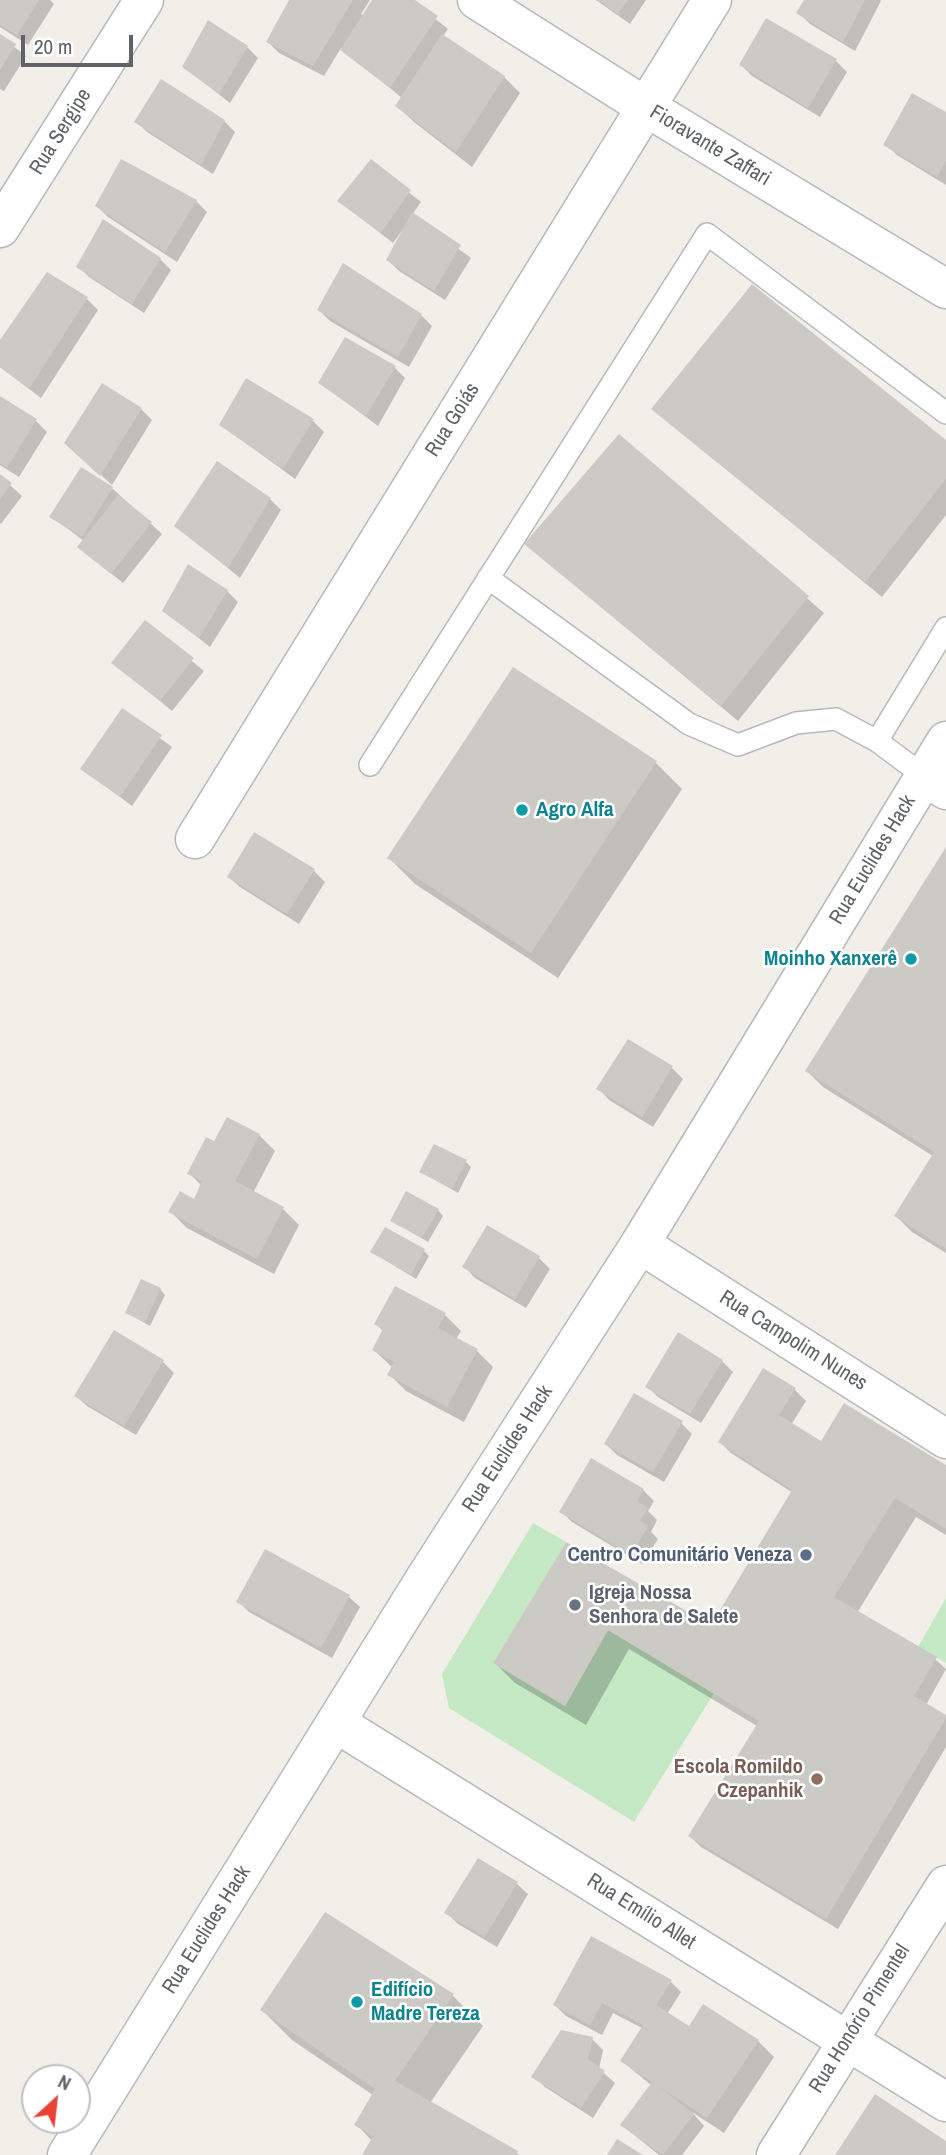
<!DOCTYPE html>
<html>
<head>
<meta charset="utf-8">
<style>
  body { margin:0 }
  #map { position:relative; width:946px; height:2155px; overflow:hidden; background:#f1efe8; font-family:"Archivo Narrow",sans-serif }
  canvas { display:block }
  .north { position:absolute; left:21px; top:2064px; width:70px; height:70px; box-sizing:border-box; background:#fff; border:2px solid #bfc1c3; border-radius:50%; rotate:27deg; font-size:19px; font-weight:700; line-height:28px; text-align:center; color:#5f6368 }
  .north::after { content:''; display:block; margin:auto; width:24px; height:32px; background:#ea4335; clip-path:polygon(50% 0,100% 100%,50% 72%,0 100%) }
  .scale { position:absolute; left:21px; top:35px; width:112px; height:32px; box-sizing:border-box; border:4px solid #5f6368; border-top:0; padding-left:9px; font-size:21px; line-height:24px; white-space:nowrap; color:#5f6368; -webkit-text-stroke:5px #fff; paint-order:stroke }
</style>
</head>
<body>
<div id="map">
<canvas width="946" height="2155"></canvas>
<div class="north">N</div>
<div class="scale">20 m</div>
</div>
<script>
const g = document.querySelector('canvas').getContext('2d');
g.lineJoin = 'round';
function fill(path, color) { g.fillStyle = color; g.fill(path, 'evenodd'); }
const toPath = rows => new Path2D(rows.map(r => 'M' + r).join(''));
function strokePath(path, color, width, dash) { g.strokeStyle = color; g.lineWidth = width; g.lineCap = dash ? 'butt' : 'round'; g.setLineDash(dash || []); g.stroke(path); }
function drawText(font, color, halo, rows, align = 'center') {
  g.font = font + ' "Archivo Narrow",sans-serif'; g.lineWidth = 5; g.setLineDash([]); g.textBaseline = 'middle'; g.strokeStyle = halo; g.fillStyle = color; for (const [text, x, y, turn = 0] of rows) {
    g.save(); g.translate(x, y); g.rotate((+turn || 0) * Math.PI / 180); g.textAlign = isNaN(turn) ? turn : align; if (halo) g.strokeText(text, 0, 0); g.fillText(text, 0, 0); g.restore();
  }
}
fill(toPath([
  [533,1523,566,1542,493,1663,565,1706,608,1630,714,1693,634,1822,449,1708,442,1674],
  [946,1598,946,1663,918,1647]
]), '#c5e8c5');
fill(toPath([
  [0,0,50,0,54,4,28,45,0,27],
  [291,0,370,0,361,14,364,16,375,0,412,0,448,29,443,36,504,77,520,93,472,167,414,122,397,106,402,98,341,48,324,76,279,53,268,42],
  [596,0,646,0,630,24],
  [807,0,880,0,881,1,855,51,810,24,799,13],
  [0,36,26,56,4,91,0,89],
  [247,47,258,58,230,103,184,67],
  [836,61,847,72,820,117,752,76,741,65],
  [946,114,946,185,897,155,886,144],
  [136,121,224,121,235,132,213,174,147,132],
  [371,162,421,202,412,215,471,258,445,300,399,271,388,260,403,233,401,232,393,243,339,201],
  [196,201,207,212,177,262,108,217,97,206],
  [160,259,171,270,144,313,89,277,78,266],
  [87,299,98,310,41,398,0,367,0,343],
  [319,310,421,315,432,326,409,367,330,321],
  [394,367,405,378,378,426,320,383],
  [103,385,141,409,152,420,112,485,78,454],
  [0,398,36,421,47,432,19,477,0,465],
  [653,409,946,442,946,515,882,597],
  [313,421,324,432,295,479,221,425],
  [620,436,824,613,738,721,526,544],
  [0,476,22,496,1,524,0,523],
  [112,488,162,534,123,583,91,557,84,541,52,517],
  [270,499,281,510,240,578,177,526],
  [227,591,238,602,210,647,164,611],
  [145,623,204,671,172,711,114,663],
  [513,669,656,763,682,789,558,978,415,884,389,858],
  [123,711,172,747,132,806,83,769],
  [946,850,946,1253,912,1232,896,1216,933,1156,823,1087,807,1071],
  [314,871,325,882,299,924,240,887,229,877],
  [672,1068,683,1079,653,1127,609,1100,599,1089],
  [259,1135,275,1151,253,1193,283,1209,299,1225,274,1274,187,1228,171,1212,194,1201,202,1186,189,1173,215,1143],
  [466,1162,471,1167,458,1193,421,1172],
  [438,1210,443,1216,428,1242,392,1221],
  [424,1251,429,1256,416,1279,372,1252],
  [539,1258,550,1269,526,1308,475,1278,465,1267],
  [160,1289,165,1295,150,1326,127,1313],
  [445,1315,461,1331,456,1339,477,1351,493,1367,464,1422,406,1391,390,1375,393,1368,374,1350,383,1331,376,1324],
  [114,1332,163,1362,174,1373,136,1435,87,1406,76,1396],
  [722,1361,733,1372,701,1423,658,1397,647,1386],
  [763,1370,795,1390,806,1401,791,1425,820,1442,946,1467,946,1535,916,1517,857,1613,935,1659,946,1669,926,1705,946,1717,946,1747,838,1929,701,1847,690,1836,757,1726,629,1649,586,1725,515,1683,495,1663,566,1545,711,1628,793,1493,731,1453,720,1442],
  [681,1423,692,1434,664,1482,617,1455,606,1444],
  [643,1490,654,1501,648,1511,657,1520,651,1532,658,1539,642,1564,572,1522,561,1511],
  [349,1597,360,1607,332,1658,249,1612,238,1601],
  [478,1860,517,1884,528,1894,497,1947,458,1924,447,1913],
  [670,1981,681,1992,667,2014,689,2028,758,2041,774,2057,724,2133,692,2112,704,2126,682,2155,659,2155,622,2125,652,2086,622,2061,642,2028,613,2013,602,2035,566,2016,555,2005],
  [453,1996,483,2026,430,2103,520,2155,364,2155,372,2141,357,2125,373,2095,292,2040,262,2010],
  [592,2039,603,2050,599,2069,615,2083,593,2118,545,2087,534,2076]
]), '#0003');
fill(toPath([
  [0,0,39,0,17,35,0,25],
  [289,0,353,0,313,66,266,42],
  [372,0,415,0,438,16,390,88,340,50],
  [598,0,628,0,618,14],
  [804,0,865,0,843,42,796,13],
  [766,18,837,59,808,108,739,65],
  [208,20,248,46,219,94,182,67],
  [0,34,16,44,0,70],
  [442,34,505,76,456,152,395,106],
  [161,79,225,120,201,165,134,122],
  [912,93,946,112,946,160,937,177,883,145],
  [121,159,197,200,165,252,95,206],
  [371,159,411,190,381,233,337,201],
  [412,212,461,245,434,291,386,260],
  [103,219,161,258,132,304,76,267],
  [343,263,422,314,398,357,317,310],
  [47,272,88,297,29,389,0,366,0,340],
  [752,284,946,440,946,479,865,582,651,409],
  [345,337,396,366,366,416,318,383],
  [246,378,314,419,283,469,219,425],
  [102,383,142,408,100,476,64,443],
  [0,396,37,419,7,468,0,463],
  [619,434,809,596,721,706,524,544],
  [217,461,271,498,228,568,174,526],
  [81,467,113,487,82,537,49,517],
  [0,474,12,483,0,499],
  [118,495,152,522,111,574,77,547],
  [188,564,228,590,199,638,162,611],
  [145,620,194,658,160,701,111,663],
  [513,667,657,761,531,953,387,858],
  [122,708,162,735,120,797,80,769],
  [254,832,315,869,287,914,227,877],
  [946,847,946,1249,894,1216,934,1152,805,1071],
  [628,1039,673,1066,642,1117,596,1089],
  [227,1117,260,1134,235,1181,284,1207,257,1259,168,1212,180,1191,194,1199,202,1181,187,1174,206,1137,214,1141],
  [434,1144,467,1160,452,1189,419,1172],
  [406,1191,439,1209,422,1238,390,1221],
  [487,1225,540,1256,515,1299,462,1267],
  [385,1227,425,1249,411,1275,370,1252],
  [141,1279,161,1288,145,1322,125,1313],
  [395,1286,446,1313,438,1328,478,1349,447,1407,387,1375,394,1362,372,1350,383,1329,374,1324],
  [114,1330,164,1360,124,1426,74,1396],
  [678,1332,723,1360,690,1414,645,1387],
  [763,1368,796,1388,779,1415,821,1441,844,1403,946,1465,946,1529,895,1498,834,1597,937,1657,914,1696,946,1715,946,1718,826,1919,688,1836,759,1721,608,1630,565,1706,493,1663,566,1542,711,1625,792,1490,718,1442],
  [634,1393,683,1421,653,1472,604,1444],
  [591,1458,644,1489,637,1501,648,1508,640,1521,648,1526,631,1555,559,1512],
  [265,1549,350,1595,321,1648,236,1602],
  [478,1858,518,1882,485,1937,444,1913],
  [325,1912,454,1994,395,2081,518,2151,516,2155,362,2155,373,2136,354,2125,375,2089,260,2010],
  [591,1936,672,1980,656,2005,689,2026,703,2004,759,2040,707,2118,658,2086,694,2114,663,2155,620,2125,652,2082,620,2061,643,2025,602,2003,590,2025,553,2005],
  [561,2030,593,2037,588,2059,605,2071,581,2108,531,2077],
  [875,2094,946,2141,946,2155,835,2155],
  [617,2139,643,2155,607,2155]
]), '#cccac5');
const service = toPath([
  [488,578,689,724,738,745,796,723,836,719,877,741,924,776],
  [877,741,946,628],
  [370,765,707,234,946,413]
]);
const minor = toPath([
  [477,0,646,107,946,289],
  [0,228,144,0],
  [924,776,946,790],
  [195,839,712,0],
  [640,1244,946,1439],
  [776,2155,946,1885]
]);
const tertiary = toPath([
  [336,1723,946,2102]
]);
const secondary = toPath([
  [67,2155,426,1577,640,1244,946,741]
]);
strokePath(service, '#b5b8bc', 24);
strokePath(minor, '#b5b8bc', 41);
strokePath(tertiary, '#b5b8bc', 41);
strokePath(secondary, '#b6babf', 41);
strokePath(service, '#fff', 21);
strokePath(minor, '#fff', 38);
strokePath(tertiary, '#fff', 38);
strokePath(secondary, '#fff', 38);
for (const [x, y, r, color] of [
  [522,810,7,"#0f9aa8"],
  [911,959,7,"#0f9aa8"],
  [806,1555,7,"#5c6f8a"],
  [575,1605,7,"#6b7280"],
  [817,1779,7,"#8d6e63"],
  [357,2002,7,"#0f9aa8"]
]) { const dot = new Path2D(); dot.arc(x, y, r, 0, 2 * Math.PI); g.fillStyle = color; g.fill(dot); strokePath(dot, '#fff', 2.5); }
drawText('21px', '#5f6368', '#fff', [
  ["Rua Sergipe",61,132,-58],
  ["Fioravante Zaffari",710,146,31],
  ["Rua Goiás",453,420,-58],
  ["Rua Euclides Hack",873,860,-59],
  ["Rua Campolim Nunes",793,1341,32],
  ["Rua Euclides Hack",508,1449,-57],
  ["Rua Emílio Allet",641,1912,32],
  ["Rua Euclides Hack",207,1930,-58],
  ["Rua Honório Pimentel",860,2019,-58]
]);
drawText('bold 21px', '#0d838f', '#fff', [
  ["Agro Alfa",536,810],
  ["Moinho Xanxerê",897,959,"right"],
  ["Edifício",371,1990],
  ["Madre Tereza",371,2014]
], 'left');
drawText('bold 21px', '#4e5e75', '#fff', [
  ["Centro Comunitário Veneza",792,1555]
], 'right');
drawText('bold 21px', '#5b616d', '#fff', [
  ["Igreja Nossa",589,1593],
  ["Senhora de Salete",589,1617]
], 'left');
drawText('bold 21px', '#785e54', '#fff', [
  ["Escola Romildo",803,1767],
  ["Czepanhik",803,1791]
], 'right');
</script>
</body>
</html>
